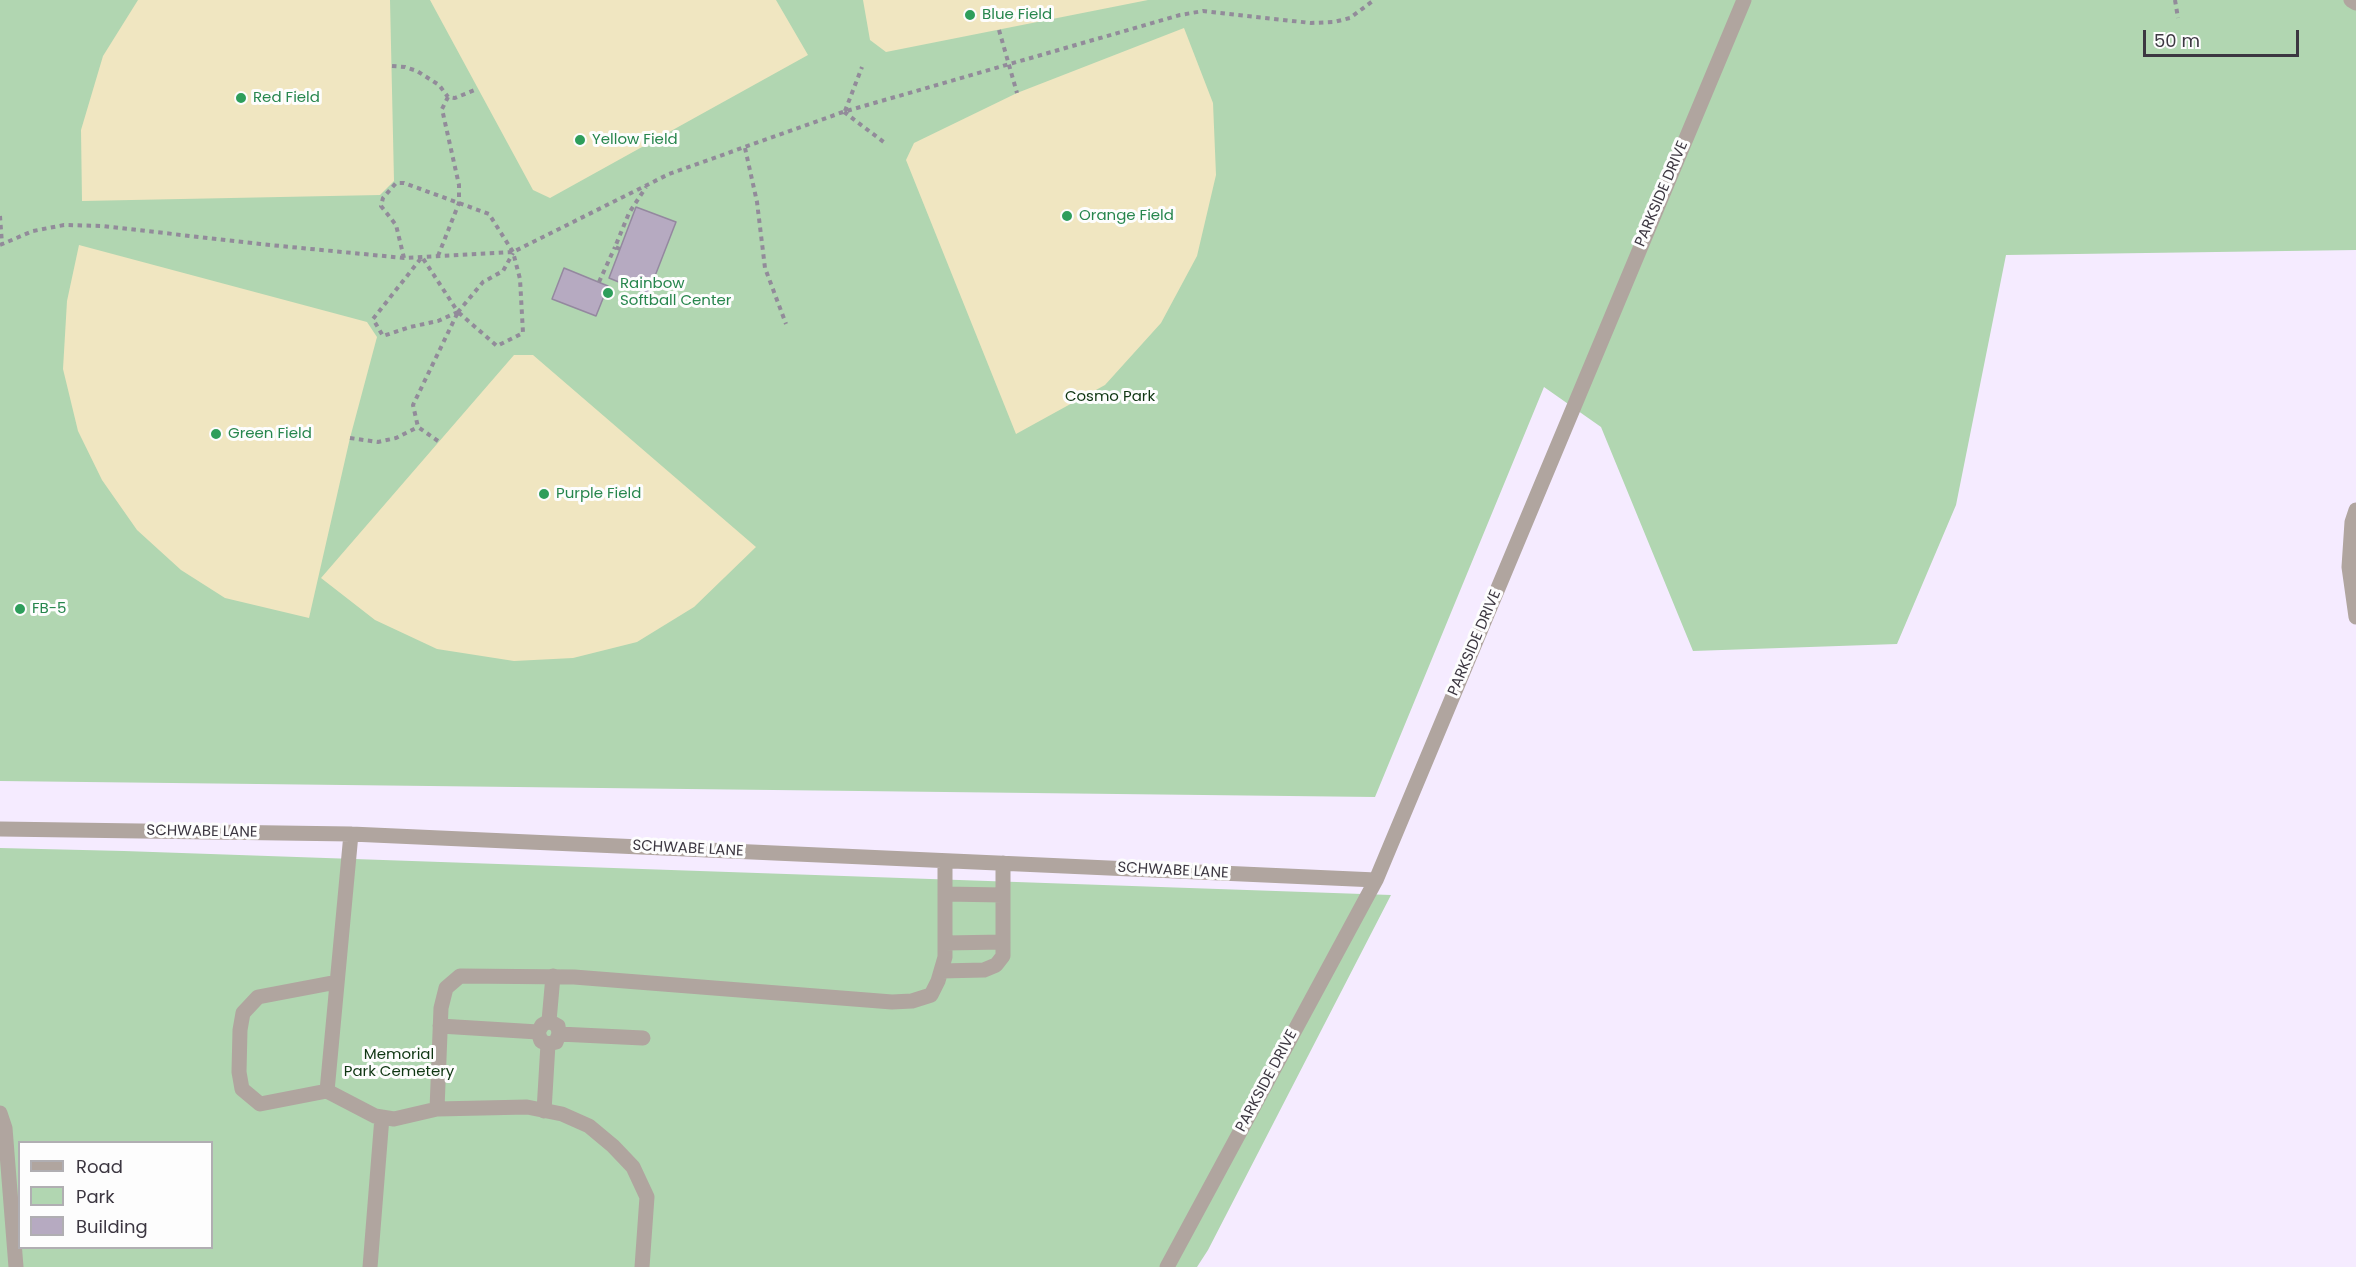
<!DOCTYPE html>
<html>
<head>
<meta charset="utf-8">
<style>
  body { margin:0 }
  #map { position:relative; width:2356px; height:1267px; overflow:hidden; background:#f5ebff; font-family:Poppins,sans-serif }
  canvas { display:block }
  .legend { position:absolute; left:18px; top:1141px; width:195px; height:108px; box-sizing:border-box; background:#fdfdfd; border:2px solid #b0aeb2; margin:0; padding:8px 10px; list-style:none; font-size:18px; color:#3c3741 }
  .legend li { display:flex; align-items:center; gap:12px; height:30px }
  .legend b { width:30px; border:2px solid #b0aeb2 }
  .scale { position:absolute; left:2143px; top:30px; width:156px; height:27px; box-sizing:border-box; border:3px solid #3c3741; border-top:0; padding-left:8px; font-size:18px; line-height:21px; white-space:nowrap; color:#3c3741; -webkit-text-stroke:4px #fdfdfd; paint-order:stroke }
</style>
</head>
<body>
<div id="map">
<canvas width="2356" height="1267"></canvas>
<ul class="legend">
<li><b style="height:8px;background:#b0a59f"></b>Road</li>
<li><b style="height:16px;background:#b1d6b1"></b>Park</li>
<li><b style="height:16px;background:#b6aac1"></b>Building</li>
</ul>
<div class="scale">50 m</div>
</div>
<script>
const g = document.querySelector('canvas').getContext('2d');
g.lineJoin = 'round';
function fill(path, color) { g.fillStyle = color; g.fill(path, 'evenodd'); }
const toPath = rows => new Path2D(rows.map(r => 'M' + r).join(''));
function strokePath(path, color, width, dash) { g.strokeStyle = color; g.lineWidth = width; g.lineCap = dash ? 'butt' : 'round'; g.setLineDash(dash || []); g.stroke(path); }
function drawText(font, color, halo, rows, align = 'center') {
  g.font = font + ' Poppins,sans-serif'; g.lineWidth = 6; g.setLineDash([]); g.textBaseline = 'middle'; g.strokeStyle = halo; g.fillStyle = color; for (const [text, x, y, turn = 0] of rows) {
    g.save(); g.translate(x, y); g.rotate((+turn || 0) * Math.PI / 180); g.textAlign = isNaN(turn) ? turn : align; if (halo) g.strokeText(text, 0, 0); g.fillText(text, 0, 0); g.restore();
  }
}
fill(toPath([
  [0,0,2356,0,2356,250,2006,255,1956,505,1897,644,1693,651,1601,427,1544,387,1375,797,0,781],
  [0,848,124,851,1391,895,1208,1250,1197,1267,0,1267],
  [20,1142,212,1142,212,1248,20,1248]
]), '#b1d6b1');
fill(toPath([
  [138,0,390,0,394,181,380,195,82,201,81,130,103,56],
  [430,0,776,0,808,55,550,198,533,190],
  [863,0,1148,0,886,52,870,40],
  [1184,28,1213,103,1216,175,1197,256,1161,323,1105,385,1016,434,906,160,914,143,1017,93],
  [79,245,367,322,377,337,350,438,309,618,225,598,181,570,137,530,102,480,78,431,63,369,67,301],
  [514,355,533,355,756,547,694,607,637,642,573,658,514,661,437,649,375,620,321,578]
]), '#f0e6c1');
const building = toPath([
  [636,207,676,222,648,294,609,278,636,207],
  [564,268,608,286,596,316,552,299,564,268]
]);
fill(building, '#b6aac1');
strokePath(building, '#94889f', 1.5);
strokePath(toPath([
  [2175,0,2178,18],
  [999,30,1017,93],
  [392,66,405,67,417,71,439,85,448,97],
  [845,111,862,67],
  [844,112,885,143],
  [745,148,757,202,765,268,786,324],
  [0,216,2,244],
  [0,245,33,231,64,225,103,226,260,244,404,258,513,252,669,174,843,112,1180,15,1203,11,1311,23,1334,22,1350,18,1374,0],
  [620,249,615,247,629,213,646,187],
  [438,256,459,203,459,185,442,109,448,97,455,98,477,89],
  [404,258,396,225,381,206,383,198,396,183,404,183,489,214,513,252,520,279,523,333,497,346,458,312],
  [599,282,615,247],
  [458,312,438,321,410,327,383,336,373,319,422,257,458,312,483,282,503,271,513,253],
  [350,438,378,442,396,438,418,427],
  [438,441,418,427,413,405,458,312]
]), '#928b9a', 4, [4.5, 4.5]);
strokePath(toPath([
  [2351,0,2356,3],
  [2356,510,2352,522,2349,567,2356,617],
  [0,829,351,834,1376,880],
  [351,834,327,1091,375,1116,394,1119,437,1109,527,1107,562,1114,589,1126,613,1146,633,1167,647,1197,642,1267],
  [945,894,1003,895],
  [945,943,1003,942],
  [941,971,984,970,996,965,1003,956,1003,863],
  [549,1021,542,1025,538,1032,541,1041,548,1044,556,1042,559,1034,558,1026,549,1021,553,976],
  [440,1026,538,1032],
  [559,1034,643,1038],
  [327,1091,260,1104,242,1089,239,1072,240,1030,243,1013,258,997,337,982],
  [437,1109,441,1008,446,988,460,976,574,977,892,1002,912,1001,931,995,938,981,945,957,945,861],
  [544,1111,548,1044],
  [0,1113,5,1128,16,1267],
  [370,1267,382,1117],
  [1167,1267,1376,880,1744,0]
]), '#b0a59f', 15);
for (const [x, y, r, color] of [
  [970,15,6,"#2e9e5b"],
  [241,98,6,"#2e9e5b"],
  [580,140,6,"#2e9e5b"],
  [1067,216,6,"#2e9e5b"],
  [608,293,6,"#2e9e5b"],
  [216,434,6,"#2e9e5b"],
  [544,494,6,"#2e9e5b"],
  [20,609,6,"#2e9e5b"]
]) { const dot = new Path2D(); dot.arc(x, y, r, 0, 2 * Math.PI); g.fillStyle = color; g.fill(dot); strokePath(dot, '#fdfdfd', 2); }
drawText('15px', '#27864d', '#fdfdfd', [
  ["Blue Field",982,15],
  ["Red Field",253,98],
  ["Yellow Field",592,140],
  ["Orange Field",1079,216],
  ["Rainbow",620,284],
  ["Softball Center",620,301],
  ["Green Field",228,434],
  ["Purple Field",556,494],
  ["FB-5",32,609]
], 'left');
drawText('15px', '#3c3741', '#fdfdfd', [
  ["PARKSIDE DRIVE",1662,194,-67],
  ["PARKSIDE DRIVE",1475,643,-67],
  ["SCHWABE LANE",202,832,1],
  ["SCHWABE LANE",688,849,3],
  ["SCHWABE LANE",1173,871,3],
  ["PARKSIDE DRIVE",1267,1081,-62]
]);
drawText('15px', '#0f3612', '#fdfdfd', [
  ["Cosmo Park",1110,397],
  ["Memorial",399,1055],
  ["Park Cemetery",399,1072]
]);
</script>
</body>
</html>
